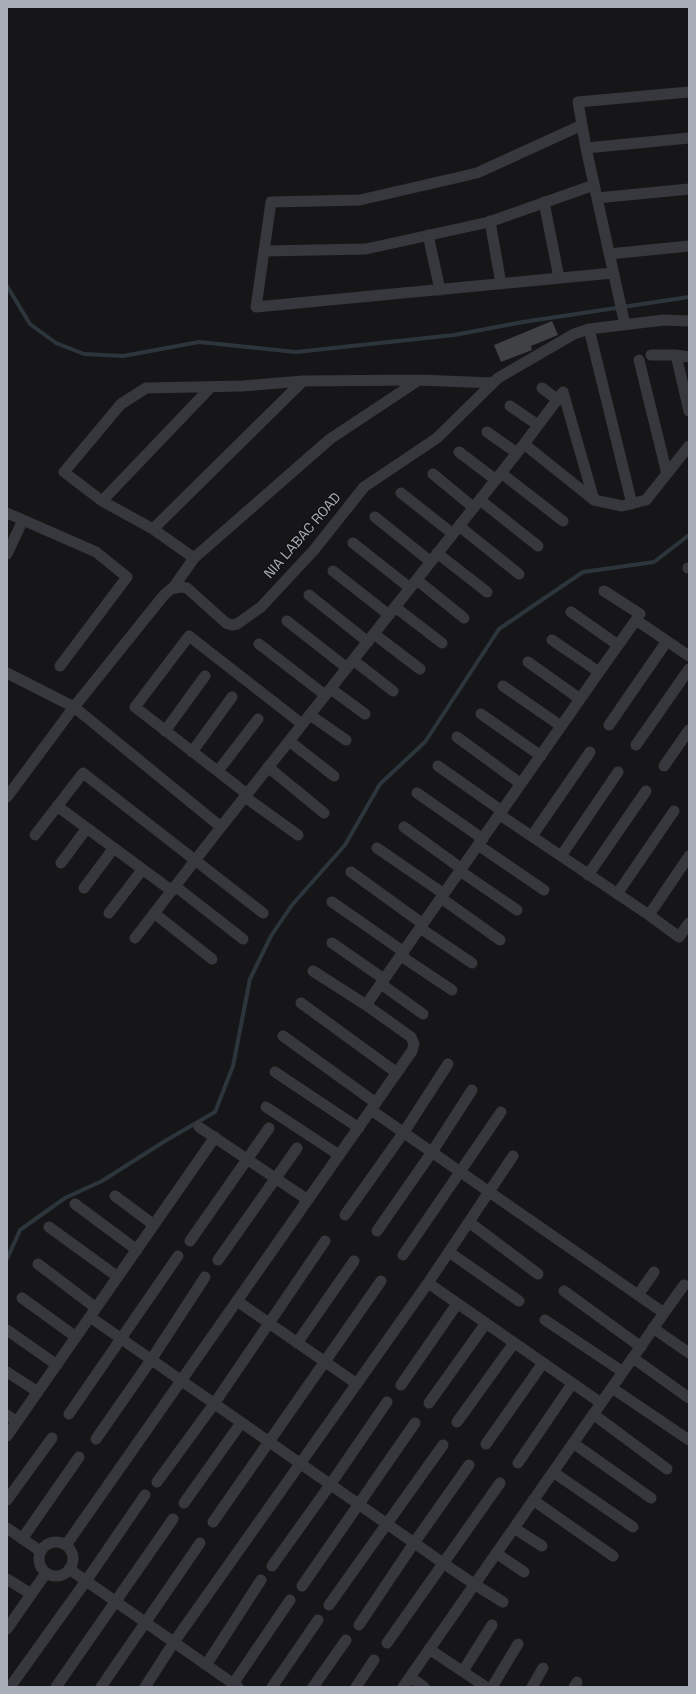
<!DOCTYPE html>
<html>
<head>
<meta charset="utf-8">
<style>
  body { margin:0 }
  #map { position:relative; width:696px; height:1694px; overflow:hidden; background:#161618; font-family:"Space Grotesk",sans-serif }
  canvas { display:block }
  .frame { position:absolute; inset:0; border:8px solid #a8adb8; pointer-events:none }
</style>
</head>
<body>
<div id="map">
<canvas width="696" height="1694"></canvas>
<div class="frame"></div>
</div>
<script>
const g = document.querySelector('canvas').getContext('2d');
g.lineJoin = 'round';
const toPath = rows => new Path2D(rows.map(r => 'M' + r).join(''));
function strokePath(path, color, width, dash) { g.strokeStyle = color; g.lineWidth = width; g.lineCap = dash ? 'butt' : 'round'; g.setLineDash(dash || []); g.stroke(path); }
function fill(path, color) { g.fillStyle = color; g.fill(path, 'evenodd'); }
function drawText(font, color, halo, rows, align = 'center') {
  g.font = font + ' "Space Grotesk",sans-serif'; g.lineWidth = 3; g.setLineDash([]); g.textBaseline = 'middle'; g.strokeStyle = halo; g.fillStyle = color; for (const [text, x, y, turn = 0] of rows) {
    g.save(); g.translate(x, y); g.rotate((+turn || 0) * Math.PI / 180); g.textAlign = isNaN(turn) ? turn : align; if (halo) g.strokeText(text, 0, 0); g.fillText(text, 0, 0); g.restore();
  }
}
strokePath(toPath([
  [7,286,30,324,56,343,84,354,123,356,199,342,296,352,454,335,523,322,689,297],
  [7,1259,20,1230,65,1198,102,1181,165,1141,215,1112,233,1066,250,979,271,936,292,905,345,845,380,784,425,742,499,629,583,572,654,562,689,535]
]), '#2c353c', 4);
fill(toPath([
  [552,321,558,335,531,346,532,350,501,362,494,345]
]), '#404145');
strokePath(toPath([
  [582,125,477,173,360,200,271,202,256,307,613,273],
  [586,148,689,138],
  [597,198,689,189],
  [544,202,559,278],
  [490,221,501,284],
  [428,235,440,290],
  [264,251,366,249,489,222,594,185],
  [609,254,689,246],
  [625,325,586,148,578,102,689,92],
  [589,329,632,504],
  [651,355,676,355],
  [689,357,676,355,689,411],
  [639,360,667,474],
  [542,388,558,400],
  [510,406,538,425],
  [487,432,517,453],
  [524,444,563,392,594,500],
  [459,452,496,480],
  [501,473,563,521],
  [433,474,474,508],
  [401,493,453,534],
  [480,500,538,546],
  [102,501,211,387],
  [7,513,23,520,7,554],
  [375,517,431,562],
  [23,520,96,552,127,577,60,666],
  [459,526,519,574],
  [153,529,303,381],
  [353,543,410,588],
  [437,553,487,592],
  [194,558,153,529,102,501,64,472,121,404,146,388,242,386,303,381,419,380,493,383],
  [688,568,689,568],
  [333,571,389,615],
  [417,580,464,618],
  [173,588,194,558,330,439,419,380],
  [604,591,640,614,636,620],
  [309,595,368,642],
  [395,607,442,643],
  [571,612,618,645],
  [287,621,347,668],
  [374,634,420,669],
  [552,640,599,672],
  [259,644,325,695],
  [353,660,393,691],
  [528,662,580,699],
  [7,673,74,707,221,827,524,444,594,500,622,506,646,500,689,446],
  [503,686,561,726],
  [331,689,365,714],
  [481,714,541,756],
  [310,715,346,740],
  [609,725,667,641],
  [165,731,205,676],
  [457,737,521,784],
  [289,741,334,776],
  [636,745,689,669],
  [192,752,232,697],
  [438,766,502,811],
  [664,766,689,730],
  [268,767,324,813],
  [218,771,258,719],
  [417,793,483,839],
  [247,794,135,707,189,636,302,724],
  [7,797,74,707,164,595,171,589,181,587,187,588,226,623,232,625,237,624,261,607,314,550,364,487,437,438,498,378,574,334,589,329,664,320,689,321],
  [245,797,298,835],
  [57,806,172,891],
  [500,815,649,915,689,856],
  [404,827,462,869],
  [35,835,83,773,263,913],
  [532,836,590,752],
  [478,845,544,890],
  [377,848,444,894],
  [561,856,618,772],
  [61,863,87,828],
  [460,871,517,910],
  [351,872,423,924],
  [588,875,646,791],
  [175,886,243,939],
  [84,888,113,849],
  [617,894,674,811],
  [441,898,500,940],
  [332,902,404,952],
  [109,913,142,870],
  [154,913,212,959],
  [649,915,679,937,689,923],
  [420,928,472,963],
  [135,938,221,827],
  [332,943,384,979],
  [401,956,452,990],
  [313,971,366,1005],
  [381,984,423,1014],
  [301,1003,397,1073],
  [283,1036,376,1103],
  [275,1072,359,1128],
  [266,1107,339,1155],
  [371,1110,664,1313,403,1687],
  [199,1127,308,1200],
  [115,1196,154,1225],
  [75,1204,137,1250],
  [345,1215,404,1132,448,1064],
  [469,1222,538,1274],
  [49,1227,118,1277],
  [377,1231,432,1152,472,1090],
  [190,1241,269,1128],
  [449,1252,519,1301],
  [403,1255,501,1112],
  [218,1260,297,1148],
  [38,1264,96,1308],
  [428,1283,601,1403],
  [564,1291,641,1347],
  [638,1295,654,1272],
  [22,1298,76,1337],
  [237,1301,357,1384],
  [664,1313,684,1285],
  [90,1317,443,1563,474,1584,503,1602],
  [545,1320,623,1372],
  [653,1328,689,1353],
  [7,1330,57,1365],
  [297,1343,354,1261],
  [633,1358,689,1398],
  [7,1372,38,1392],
  [401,1385,457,1304],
  [612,1388,689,1440],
  [429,1403,486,1323],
  [69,1414,178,1256],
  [593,1414,667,1469],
  [7,1415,17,1422],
  [457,1422,514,1343],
  [7,1436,215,1137],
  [96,1439,151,1360,205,1277],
  [573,1443,651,1498],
  [486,1444,543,1363],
  [518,1463,572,1384],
  [553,1472,633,1527],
  [157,1482,214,1404,325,1241],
  [7,1500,52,1438],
  [533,1500,613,1556],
  [184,1503,241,1423],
  [213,1522,381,1281],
  [7,1528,40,1551],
  [514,1528,542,1546],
  [22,1539,79,1457],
  '39 1559a17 17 0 1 1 34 0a17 17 0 1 1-34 0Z',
  [66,1545,412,1051,414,1044,411,1037,366,1005,599,672,636,620,689,656],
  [496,1553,524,1572],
  [272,1566,330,1485,387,1402],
  [69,1569,238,1687],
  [7,1579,31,1594],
  [302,1586,415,1423],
  [329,1605,443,1445],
  [359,1625,414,1543,469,1465],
  [7,1629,46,1573],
  [387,1643,500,1483],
  [429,1649,486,1687],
  [206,1665,261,1580],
  [463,1671,492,1625],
  [410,1677,424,1687],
  [233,1684,290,1600],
  [10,1687,86,1581,145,1495],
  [56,1687,173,1519],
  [101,1687,200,1543],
  [145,1687,174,1642,428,1283,513,1156],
  [272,1687,318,1620],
  [313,1687,346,1640],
  [356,1687,374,1660],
  [492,1687,518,1644],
  [532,1687,543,1668],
  [574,1687,577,1682]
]), '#37383d', 11);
drawText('14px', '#a8adb8', '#111113', [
  ["NIA LABAC ROAD",303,536,-49]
]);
</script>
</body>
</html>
